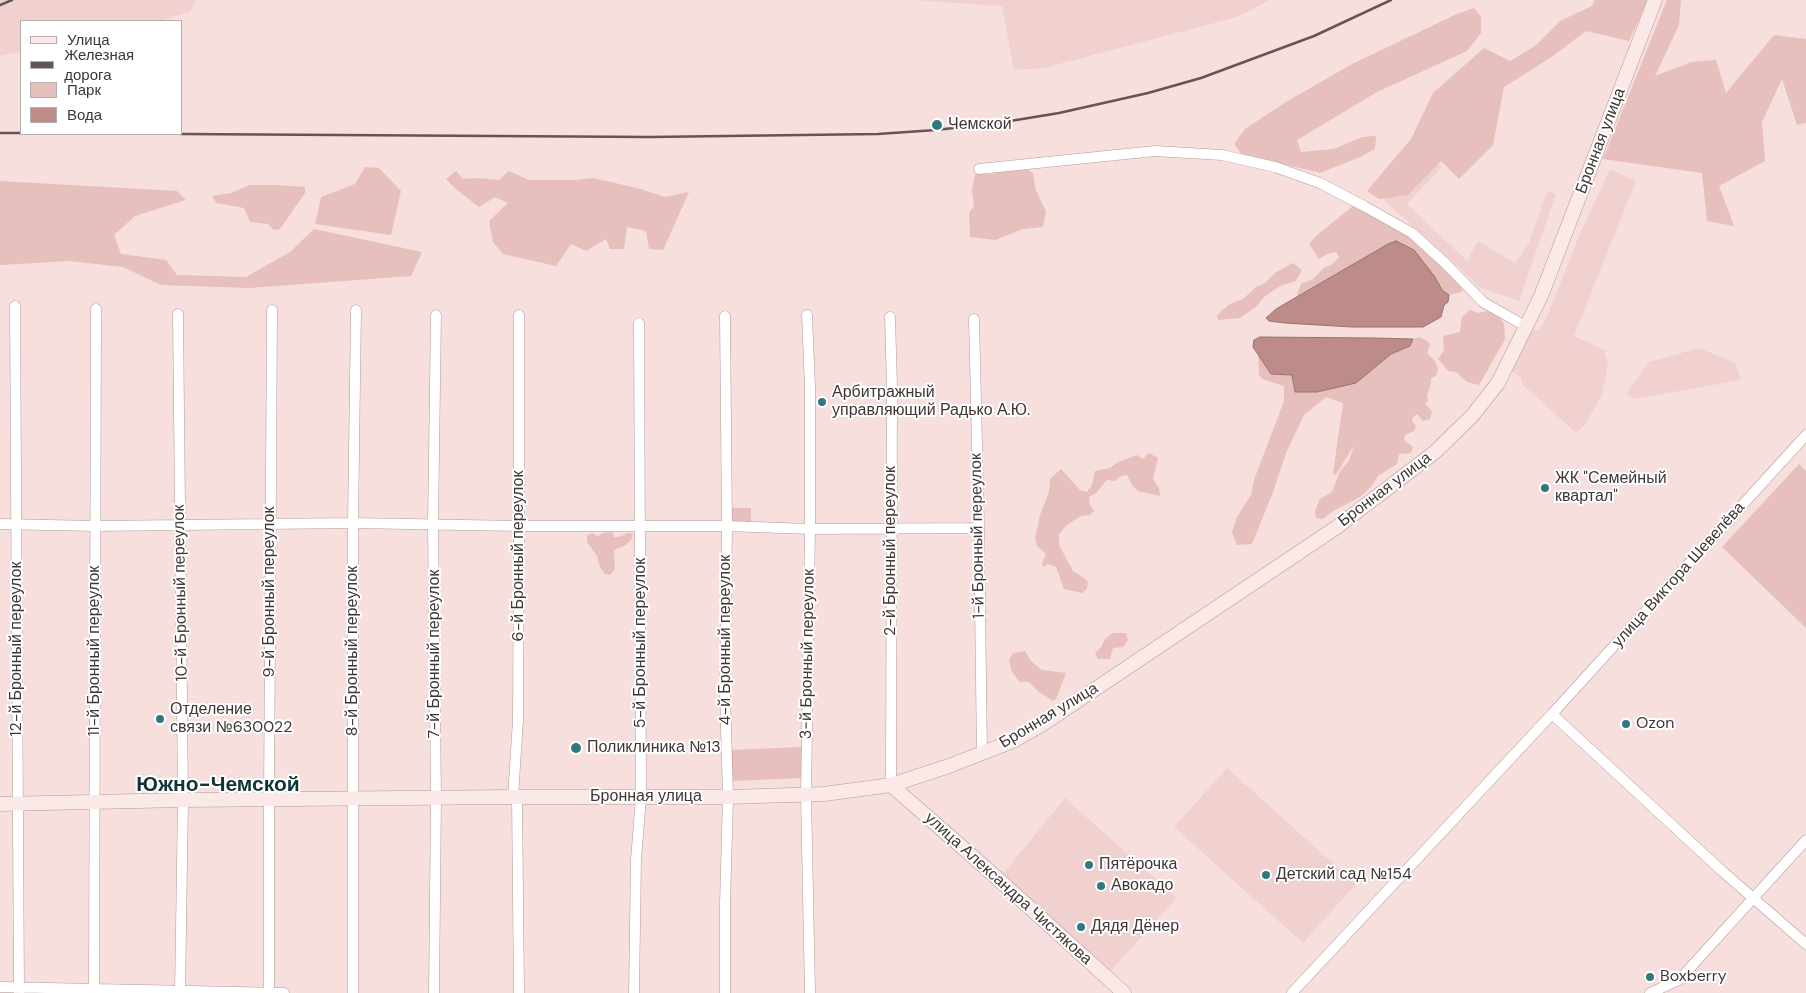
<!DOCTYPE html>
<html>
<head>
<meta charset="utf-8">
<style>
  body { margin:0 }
  #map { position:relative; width:1806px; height:993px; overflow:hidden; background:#f6dfdd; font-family:"DM Sans",sans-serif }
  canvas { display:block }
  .legend { position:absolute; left:20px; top:20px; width:162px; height:115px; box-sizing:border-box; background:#fff; border:1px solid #b2afae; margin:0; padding:6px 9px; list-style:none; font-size:15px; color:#3f3635 }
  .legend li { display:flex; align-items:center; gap:10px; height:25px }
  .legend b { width:25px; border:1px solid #b2afae }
</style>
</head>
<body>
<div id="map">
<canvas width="1806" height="993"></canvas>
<ul class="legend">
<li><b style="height:6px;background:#fbe9e8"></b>Улица</li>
<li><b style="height:6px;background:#625655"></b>Железная дорога</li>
<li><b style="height:14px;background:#e7bfbc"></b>Парк</li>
<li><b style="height:14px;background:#bd8c89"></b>Вода</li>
</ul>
</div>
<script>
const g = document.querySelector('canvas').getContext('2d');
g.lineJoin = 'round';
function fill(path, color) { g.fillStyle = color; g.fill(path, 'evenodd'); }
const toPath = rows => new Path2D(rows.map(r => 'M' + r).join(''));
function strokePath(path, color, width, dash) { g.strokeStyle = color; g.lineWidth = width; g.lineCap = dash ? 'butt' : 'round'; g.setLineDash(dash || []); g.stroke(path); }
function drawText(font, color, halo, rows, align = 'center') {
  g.font = font + ' "DM Sans",sans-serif'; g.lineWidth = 4; g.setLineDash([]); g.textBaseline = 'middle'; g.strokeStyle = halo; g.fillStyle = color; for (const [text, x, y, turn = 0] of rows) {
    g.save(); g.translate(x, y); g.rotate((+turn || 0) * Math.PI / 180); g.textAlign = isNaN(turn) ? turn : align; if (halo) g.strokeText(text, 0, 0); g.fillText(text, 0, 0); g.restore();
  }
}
fill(toPath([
  [0,0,196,0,190,12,159,21,21,21,21,52,0,56],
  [913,0,1270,0,1237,17,1044,68,1014,70,1002,6],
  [1435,159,1442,167,1407,204,1467,261,1478,241,1515,263,1529,243,1547,191,1556,194,1519,301,1481,288,1384,200,1389,192,1398,198],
  [1610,169,1636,181,1574,336,1604,350,1608,363,1602,395,1584,426,1576,433,1522,384,1521,378,1510,370,1531,329,1539,331,1549,312,1579,236],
  [1699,348,1735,363,1741,380,1634,399,1626,394,1649,362],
  [1227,768,1356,884,1303,943,1174,827],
  [1065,798,1177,898,1106,976,998,880]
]), '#f1d1cf');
fill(toPath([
  [1595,0,1648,0,1629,41,1586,31,1553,56,1504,87,1493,145,1459,179,1441,161,1408,195,1379,199,1367,191,1411,139,1433,93,1484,48,1510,61,1535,46,1560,21,1592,6],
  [1667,0,1681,0,1679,25,1655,76,1692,62,1716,60,1726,93,1774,35,1806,39,1806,123,1797,125,1782,79,1762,122,1765,161,1719,186,1734,226,1707,221,1702,173,1603,159],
  [1474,8,1481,17,1481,33,1467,51,1377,92,1297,140,1301,152,1334,149,1362,137,1376,136,1375,149,1360,157,1320,173,1263,159,1245,159,1234,144,1245,129,1286,102,1352,64,1457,14],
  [1020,166,1033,173,1035,188,1046,212,1043,227,1023,229,995,240,970,237,969,213,974,206,972,190,975,174,992,174],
  [365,167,379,168,401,191,391,235,315,224,321,197,355,184],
  [456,171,463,179,476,178,499,180,509,171,529,180,575,180,593,178,637,188,665,197,689,192,663,250,649,249,646,231,627,227,624,249,610,249,606,239,586,251,571,244,556,266,503,254,493,242,489,221,508,203,495,197,479,207,457,190,446,179],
  [0,181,177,191,186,200,135,216,114,235,121,254,166,260,177,275,246,277,290,252,314,229,422,252,411,276,249,288,161,285,123,267,69,261,0,265],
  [250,185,278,185,305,187,305,193,280,229,274,230,268,224,250,222,244,208,216,203,212,196,231,193],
  [1353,206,1417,241,1461,283,1462,292,1449,295,1442,290,1435,277,1396,241,1388,244,1296,298,1301,284,1313,279,1324,268,1333,264,1339,257,1336,252,1327,254,1319,259,1309,244,1316,236],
  [1293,263,1302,270,1296,281,1280,286,1265,296,1256,307,1240,318,1218,320,1217,315,1230,304,1243,299,1256,287,1265,283,1276,272],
  [1470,310,1479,313,1487,311,1498,314,1504,324,1505,339,1479,385,1467,382,1456,372,1448,371,1438,359,1444,350,1443,336,1460,332,1462,317],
  [1419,337,1426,340,1430,344,1427,353,1435,361,1438,369,1436,376,1431,378,1431,383,1427,396,1428,401,1425,403,1432,412,1430,419,1423,421,1417,414,1413,417,1412,421,1416,426,1414,431,1405,435,1404,440,1413,447,1411,453,1399,454,1397,464,1378,476,1371,487,1360,497,1333,511,1323,519,1316,518,1315,511,1320,499,1332,492,1340,471,1349,461,1354,445,1337,473,1334,475,1333,473,1343,403,1326,397,1304,415,1286,453,1273,492,1252,544,1237,545,1232,532,1237,517,1251,495,1254,480,1284,401,1284,386,1262,379,1259,375,1258,352,1271,374,1292,375,1356,383,1391,354,1410,346,1413,339],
  [1149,453,1158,458,1153,479,1159,488,1160,496,1138,491,1132,485,1127,475,1121,476,1115,481,1107,480,1096,493,1089,497,1090,505,1094,511,1090,515,1081,516,1067,525,1059,534,1059,545,1073,571,1084,578,1088,582,1087,589,1082,593,1064,589,1056,567,1048,564,1043,567,1042,564,1046,554,1037,546,1035,539,1040,515,1049,492,1050,479,1061,469,1080,490,1087,492,1092,485,1095,471,1110,468,1118,462,1137,455,1143,459],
  [1799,464,1806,471,1806,628,1722,547],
  [731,508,751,508,751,524,731,524],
  [613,532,614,537,619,537,628,533,633,534,632,539,626,545,614,550,615,569,610,575,605,574,600,567,597,556,587,542,587,536,592,533,598,536,603,533],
  [1113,633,1126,633,1128,640,1123,647,1113,648,1110,659,1098,659,1095,653,1101,647,1105,639],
  [1025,651,1032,662,1042,670,1066,673,1056,699,1053,701,1039,692,1029,682,1020,682,1012,672,1009,660,1013,653],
  [803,747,803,778,731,781,730,750]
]), '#e7bfbc');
const water = toPath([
  [1396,241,1414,250,1435,277,1442,290,1449,295,1448,302,1444,305,1441,317,1423,327,1352,327,1285,323,1269,321,1266,318,1276,309,1388,244,1396,241],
  [1260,337,1373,338,1413,339,1410,346,1391,354,1356,383,1317,392,1295,392,1292,375,1271,374,1253,347,1254,340,1260,337]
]);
fill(water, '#bd8c89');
strokePath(water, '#977270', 1);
const street = toPath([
  [979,169,1155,151,1222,155,1275,167,1320,183,1364,206,1412,233,1446,264,1483,302,1525,326],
  [15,306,19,993],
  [178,314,183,800,180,993],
  [807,315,810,387,810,529,806,795,810,993],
  [725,316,727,526,725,692,728,797,725,905,725,993],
  [890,317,892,387,891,785],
  [974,319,979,528,982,754],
  [0,524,96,526,353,523,519,526,727,526,810,529,979,528],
  [1552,714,1806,435],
  [513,797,518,720,519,526,519,315],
  [517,797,519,993],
  [0,987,284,993],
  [94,993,96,309],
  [269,993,269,799,272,310],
  [353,993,353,523,356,310],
  [434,993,436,798,433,524,436,315],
  [634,993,636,860,641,797,639,323],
  [1292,993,1552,714,1722,871,1806,944],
  [1650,993,1679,980,1806,840]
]);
const secondary = toPath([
  [891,785,987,869,1124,993],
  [0,804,183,800,513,797,728,797,824,794,891,785,949,766,1013,741,1043,724,1337,527,1435,452,1472,416,1498,383,1541,296,1655,0]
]);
strokePath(street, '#b19b99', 11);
strokePath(secondary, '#b19b99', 15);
strokePath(street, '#fff', 10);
strokePath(secondary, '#fbe9e8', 14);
strokePath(toPath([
  [0,5,12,0],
  [0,133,21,133],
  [181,134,650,137,878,134,936,130,998,123,1059,113,1148,93,1201,78,1314,36,1391,0]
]), '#625655', 2.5);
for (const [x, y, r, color] of [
  [937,125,6,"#2f787e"],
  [822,402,5,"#2f787e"],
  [1545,488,5,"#2f787e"],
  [160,719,5,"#2f787e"],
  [1626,724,5,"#2f787e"],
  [576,748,6,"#2f787e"],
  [1089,865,5,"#2f787e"],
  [1266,875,5,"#2f787e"],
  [1101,886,5,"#2f787e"],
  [1081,927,5,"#2f787e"],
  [1650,977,5,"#2f787e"]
]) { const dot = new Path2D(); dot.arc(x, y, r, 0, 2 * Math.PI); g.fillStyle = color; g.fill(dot); strokePath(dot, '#fff', 2); }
drawText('16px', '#3f3635', '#fff', [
  ["Чемской",948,125],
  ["Арбитражный",832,393],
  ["управляющий Радько А.Ю.",832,411],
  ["ЖК \"Семейный",1555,479],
  ["квартал\"",1555,497],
  ["Отделение",170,710],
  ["связи №630022",170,728],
  ["Ozon",1636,724],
  ["Поликлиника №13",587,748],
  ["Пятёрочка",1099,865],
  ["Детский сад №154",1276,875],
  ["Авокадо",1111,886],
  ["Дядя Дёнер",1091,927],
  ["Boxberry",1660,977]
], 'left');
drawText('16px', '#3f3635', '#fff', [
  ["Бронная улица",1601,141,-69],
  ["Бронная улица",1385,490,-37],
  ["1-й Бронный переулок",978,536,-91],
  ["2-й Бронный переулок",891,551,-90],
  ["6-й Бронный переулок",519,556,-90],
  ["улица Виктора Шевелёва",1679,575,-48],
  ["9-й Бронный переулок",270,592,-90],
  ["10-й Бронный переулок",181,593,-91],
  ["4-й Бронный переулок",726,640,-90],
  ["5-й Бронный переулок",641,643,-90],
  ["12-й Бронный переулок",17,649,-90],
  ["11-й Бронный переулок",95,651,-90],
  ["8-й Бронный переулок",353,651,-90],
  ["7-й Бронный переулок",435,654,-90],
  ["3-й Бронный переулок",808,654,-89],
  ["Бронная улица",1049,716,-31],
  ["Бронная улица",646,797],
  ["улица Александра Чистякова",1008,889,42]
]);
drawText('bold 21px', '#113437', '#fff', [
  ["Южно-Чемской",218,785]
]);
</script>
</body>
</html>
